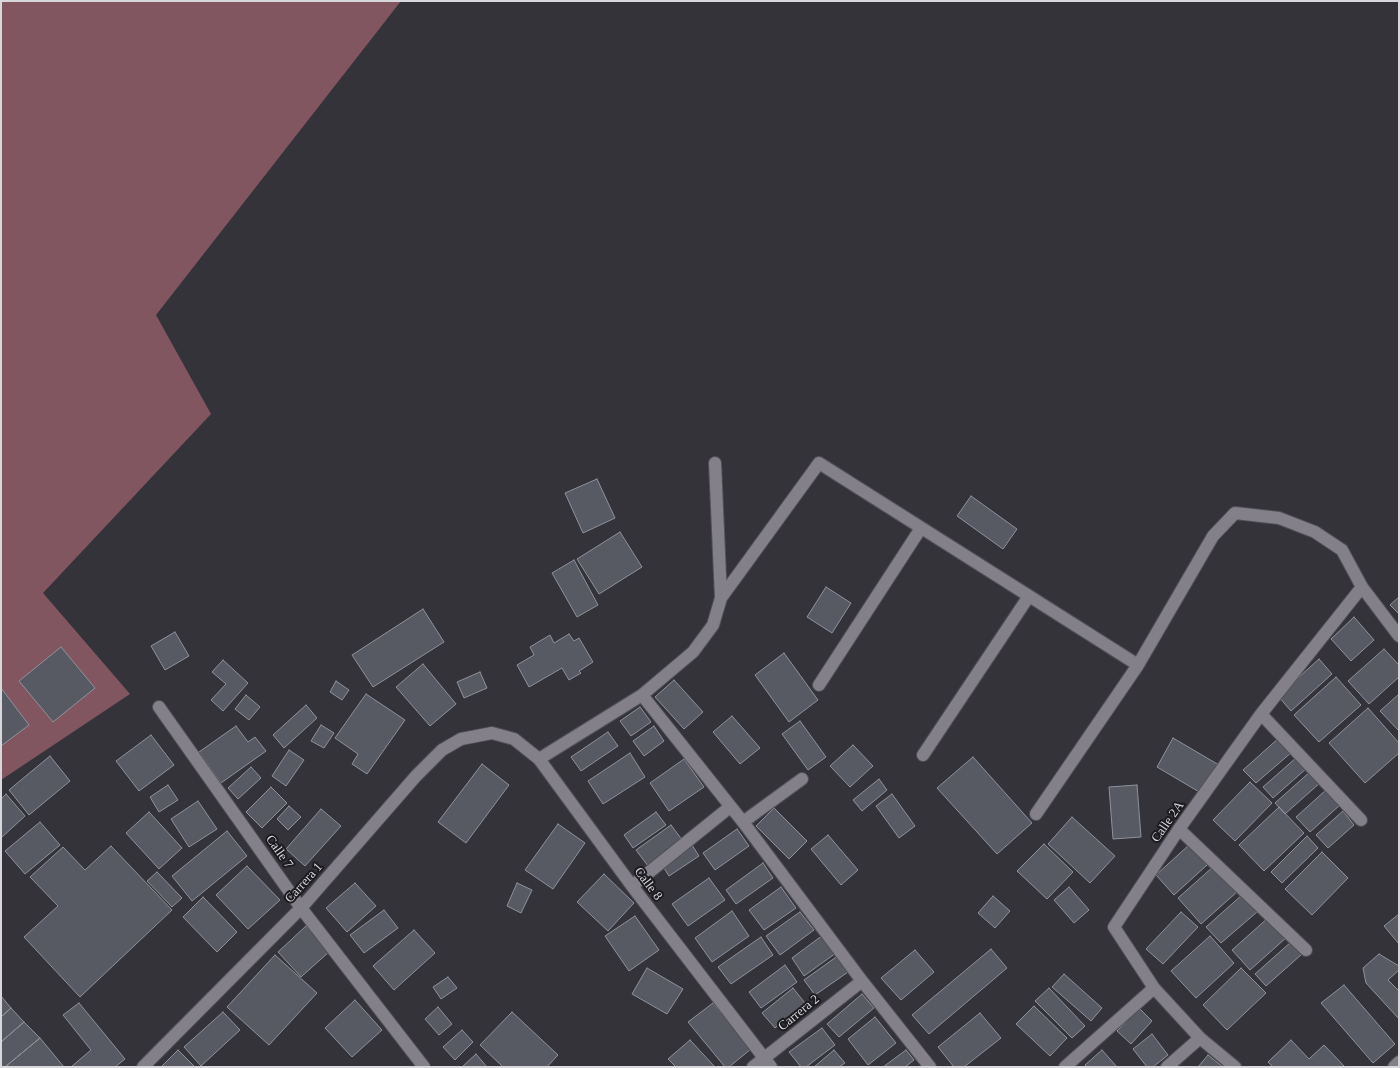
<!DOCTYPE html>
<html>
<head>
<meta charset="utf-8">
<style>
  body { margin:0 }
  #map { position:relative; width:1400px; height:1068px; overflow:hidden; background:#35333a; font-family:Georgia,serif }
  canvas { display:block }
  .frame { position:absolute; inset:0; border:2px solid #d8d7db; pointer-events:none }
</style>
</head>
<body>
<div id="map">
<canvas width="1400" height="1068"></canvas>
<div class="frame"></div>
</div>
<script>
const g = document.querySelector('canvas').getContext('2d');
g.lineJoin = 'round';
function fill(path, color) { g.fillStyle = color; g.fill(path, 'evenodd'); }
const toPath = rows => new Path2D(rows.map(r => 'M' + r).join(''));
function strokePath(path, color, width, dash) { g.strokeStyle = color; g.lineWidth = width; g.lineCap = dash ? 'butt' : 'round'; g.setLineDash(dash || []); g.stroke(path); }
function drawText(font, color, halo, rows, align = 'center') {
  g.font = font + ' Georgia,serif'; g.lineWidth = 4; g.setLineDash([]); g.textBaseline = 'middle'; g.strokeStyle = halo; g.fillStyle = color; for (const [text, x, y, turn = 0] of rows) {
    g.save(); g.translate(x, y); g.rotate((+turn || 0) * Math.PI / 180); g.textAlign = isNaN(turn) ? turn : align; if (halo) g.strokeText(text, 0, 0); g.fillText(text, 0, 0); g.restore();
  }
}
fill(toPath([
  [1,1,401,1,156,315,211,414,43,593,130,694,1,780]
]), '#825660');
const building = toPath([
  [597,479,615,518,583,533,565,493,597,479],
  [971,496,1017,529,1003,549,957,516,971,496],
  [620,532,642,567,599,594,577,559,620,532],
  [574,560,598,605,577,617,552,573,574,560],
  [826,587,851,603,832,633,807,617,826,587],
  [1399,597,1399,614,1390,605,1399,597],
  [423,609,444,642,373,687,352,655,423,609],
  [1354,617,1374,640,1351,661,1331,639,1354,617],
  [175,632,189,656,165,670,151,646,175,632],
  [569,634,574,641,579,638,593,662,579,671,581,673,569,680,562,668,529,687,517,665,534,655,530,647,550,635,554,643,569,634],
  [61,647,95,688,53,722,19,681,61,647],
  [1384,649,1399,665,1399,677,1369,704,1348,681,1384,649],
  [784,653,818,700,789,722,755,675,784,653],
  [1319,659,1332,674,1291,711,1278,696,1319,659],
  [223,660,248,683,223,711,211,700,226,684,212,672,223,660],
  [423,664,456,704,430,726,396,687,423,664],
  [480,672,487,688,464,698,457,682,480,672],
  [1336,677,1361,705,1319,742,1294,715,1336,677],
  [674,680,703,712,684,729,655,697,674,680],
  [336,681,349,690,342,700,330,692,336,681],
  [1,688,29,725,1,746,1,688],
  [366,694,405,720,367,774,352,764,358,754,335,738,366,694],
  [1399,694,1399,731,1380,711,1399,694],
  [246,695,260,707,249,720,235,709,246,695],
  [306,705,317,718,284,748,273,735,306,705],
  [640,707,651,722,631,736,620,721,640,707],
  [1368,708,1399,743,1399,753,1365,783,1329,743,1368,708],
  [732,716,760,748,740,764,713,732,732,716],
  [800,721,826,757,808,770,782,734,800,721],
  [321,725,334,733,324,748,311,741,321,725],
  [236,726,248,742,255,737,266,751,221,783,199,752,236,726],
  [654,726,664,741,644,756,633,741,654,726],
  [608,732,618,746,581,771,571,757,608,732],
  [151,735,174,765,139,791,116,761,151,735],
  [1280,737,1292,752,1256,783,1243,770,1280,737],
  [1173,738,1219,765,1201,793,1157,767,1173,738],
  [853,745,873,766,850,787,830,766,853,745],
  [289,750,304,760,286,786,272,776,289,750],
  [630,753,645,777,603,804,588,781,630,753],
  [50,756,70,781,29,815,9,790,50,756],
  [973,757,1032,823,997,854,937,788,973,757],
  [1297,757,1307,768,1273,798,1263,787,1297,757],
  [684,759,704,787,669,811,650,783,684,759],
  [482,764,509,785,466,843,438,822,482,764],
  [251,767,261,778,238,799,228,788,251,767],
  [1311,771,1321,782,1285,814,1275,803,1311,771],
  [879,779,887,790,862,811,853,800,879,779],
  [1250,782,1272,803,1235,841,1213,820,1250,782],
  [168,785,178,800,159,812,150,797,168,785],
  [1137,785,1141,837,1113,839,1109,787,1137,785],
  [271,787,287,803,262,828,246,812,271,787],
  [1326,790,1340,805,1310,832,1296,817,1326,790],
  [6,794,25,816,1,838,1,799,6,794],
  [892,794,915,826,899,838,876,806,892,794],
  [198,801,217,829,189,847,171,819,198,801],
  [289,806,301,817,288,830,277,819,289,806],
  [1279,807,1304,833,1264,871,1239,845,1279,807],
  [774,808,807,841,789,859,756,826,774,808],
  [321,809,341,826,305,866,286,849,321,809],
  [1343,811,1354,825,1328,848,1316,835,1343,811],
  [149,812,182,848,159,869,126,833,149,812],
  [656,812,666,825,633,848,624,835,656,812],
  [1072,817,1115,856,1090,883,1048,844,1072,817],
  [40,822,60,845,25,874,5,851,40,822],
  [558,824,585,843,553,889,525,870,558,824],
  [671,825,683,841,648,866,636,850,671,825],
  [737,829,749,846,715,870,703,853,737,829],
  [227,831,247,856,192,901,172,876,227,831],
  [828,835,858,870,841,885,811,849,828,835],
  [1307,836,1318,848,1282,883,1271,872,1307,836],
  [1044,844,1073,872,1047,899,1017,871,1044,844],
  [692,845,699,856,669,876,662,865,692,845],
  [1189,845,1207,865,1174,895,1156,875,1189,845],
  [111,846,172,910,80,997,24,937,58,906,30,877,63,847,85,870,111,846],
  [1322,852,1348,878,1312,915,1285,889,1322,852],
  [763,863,773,878,736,904,726,890,763,863],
  [247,866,280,900,248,929,216,895,247,866],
  [1214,866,1238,891,1201,924,1178,898,1214,866],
  [157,872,182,898,172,907,147,881,157,872],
  [604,874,634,903,608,931,577,902,604,874],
  [709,878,725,900,688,926,672,904,709,878],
  [355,883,376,906,347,932,326,908,355,883],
  [517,883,532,890,521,913,507,906,517,883],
  [781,887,796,908,764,930,749,910,781,887],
  [1069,887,1089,910,1074,923,1054,900,1069,887],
  [1242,895,1257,912,1221,943,1206,927,1242,895],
  [993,896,1010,911,995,928,978,913,993,896],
  [203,897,237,932,217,952,183,917,203,897],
  [384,910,398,928,364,953,350,935,384,910],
  [732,911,749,936,712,962,695,938,732,911],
  [800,912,814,930,780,955,766,936,800,912],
  [1181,912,1198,927,1163,964,1146,949,1181,912],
  [1399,914,1399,944,1384,926,1399,914],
  [635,916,659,950,629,971,605,936,635,916],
  [1269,917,1287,937,1250,970,1232,950,1269,917],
  [306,926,330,951,301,977,278,952,306,926],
  [414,930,435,953,394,990,373,966,414,930],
  [823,935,836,953,804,976,792,958,823,935],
  [1210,936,1234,963,1196,998,1171,971,1210,936],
  [761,937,773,955,731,984,718,967,761,937],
  [1291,942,1302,954,1266,986,1255,974,1291,942],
  [991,949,1007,968,929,1034,912,1015,991,949],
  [915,950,934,972,901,1000,881,978,915,950],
  [1379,954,1399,966,1399,970,1388,980,1398,990,1399,990,1399,1019,1366,983,1363,968,1379,954],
  [275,955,317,993,269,1045,227,1007,275,955],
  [839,955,851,970,815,995,804,980,839,955],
  [785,965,797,982,761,1008,749,992,785,965],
  [647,968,683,989,667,1014,632,994,647,968],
  [1241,968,1266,993,1227,1030,1203,1005,1241,968],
  [1064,974,1102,1008,1091,1021,1052,987,1064,974],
  [448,977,457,988,441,999,433,987,448,977],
  [1344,985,1395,1044,1373,1063,1321,1003,1344,985],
  [793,988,805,1003,775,1028,762,1013,793,988],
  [1049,988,1085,1026,1072,1038,1035,1001,1049,988],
  [862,994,874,1008,839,1037,827,1024,862,994],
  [1,996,11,1008,1,1017,1,996],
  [355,1000,382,1030,352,1057,325,1028,355,1000],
  [79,1003,125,1059,115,1067,71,1067,91,1050,63,1015,79,1003],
  [713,1003,751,1049,729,1067,725,1067,688,1022,713,1003],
  [1034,1006,1067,1038,1050,1056,1016,1024,1034,1006],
  [438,1007,452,1024,439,1035,425,1019,438,1007],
  [11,1008,24,1022,1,1042,1,1017,11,1008],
  [1139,1008,1152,1021,1131,1044,1117,1031,1139,1008],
  [223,1012,240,1030,201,1066,184,1047,223,1012],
  [512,1012,558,1055,547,1067,503,1067,480,1045,512,1012],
  [980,1013,1001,1038,964,1067,954,1067,938,1047,980,1013],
  [875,1017,896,1043,868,1065,848,1039,875,1017],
  [24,1022,40,1038,5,1067,1,1067,1,1042,24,1022],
  [822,1028,835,1045,806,1067,801,1067,789,1052,822,1028],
  [462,1030,473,1042,455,1060,443,1047,462,1030],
  [1152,1034,1168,1055,1153,1067,1147,1067,1133,1049,1152,1034],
  [40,1038,64,1067,5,1067,40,1038],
  [690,1040,715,1067,676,1067,668,1059,690,1040],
  [1291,1040,1309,1059,1324,1045,1345,1067,1273,1067,1268,1062,1291,1040],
  [178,1050,195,1067,161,1067,178,1050],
  [834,1050,845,1063,839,1067,814,1067,834,1050],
  [906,1050,914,1060,905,1067,883,1067,906,1050],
  [1102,1050,1117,1067,1087,1067,1085,1065,1102,1050],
  [476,1054,487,1067,462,1067,476,1054],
  [1208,1055,1223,1067,1198,1067,1208,1055]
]);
fill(building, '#575a62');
strokePath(building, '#8f929a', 1);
const minor = toPath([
  [721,598,819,463,1138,665],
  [819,685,921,528],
  [642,695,743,822,862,981,930,1067],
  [159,707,301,908,424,1067],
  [1261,714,1361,820],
  [923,755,1029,596],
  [539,759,642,695,693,652,713,625,721,598,715,463],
  [1036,814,1138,665,1213,536,1235,513,1279,518,1315,532,1342,550,1362,587,1399,636],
  [743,822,802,779],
  [1179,829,1306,950],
  [632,886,730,807],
  [143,1067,301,908,416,776,442,750,461,739,492,733,514,739,539,759,632,886,771,1067],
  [753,1067,862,981],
  [1065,1067,1154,988],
  [1167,1067,1200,1038],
  [1235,1067,1200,1038,1154,988,1114,927,1179,829,1261,714,1362,587],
  [1394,1067,1399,1062]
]);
strokePath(minor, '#515055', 14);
strokePath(minor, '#838089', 12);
drawText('13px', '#d8d7db', '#1c1b1f', [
  ["Calle 2A",1168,822,-55],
  ["Calle 7",279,852,55],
  ["Carrera 1",304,883,-48],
  ["Calle 8",648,884,53],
  ["Carrera 2",799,1013,-39]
]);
</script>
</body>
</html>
